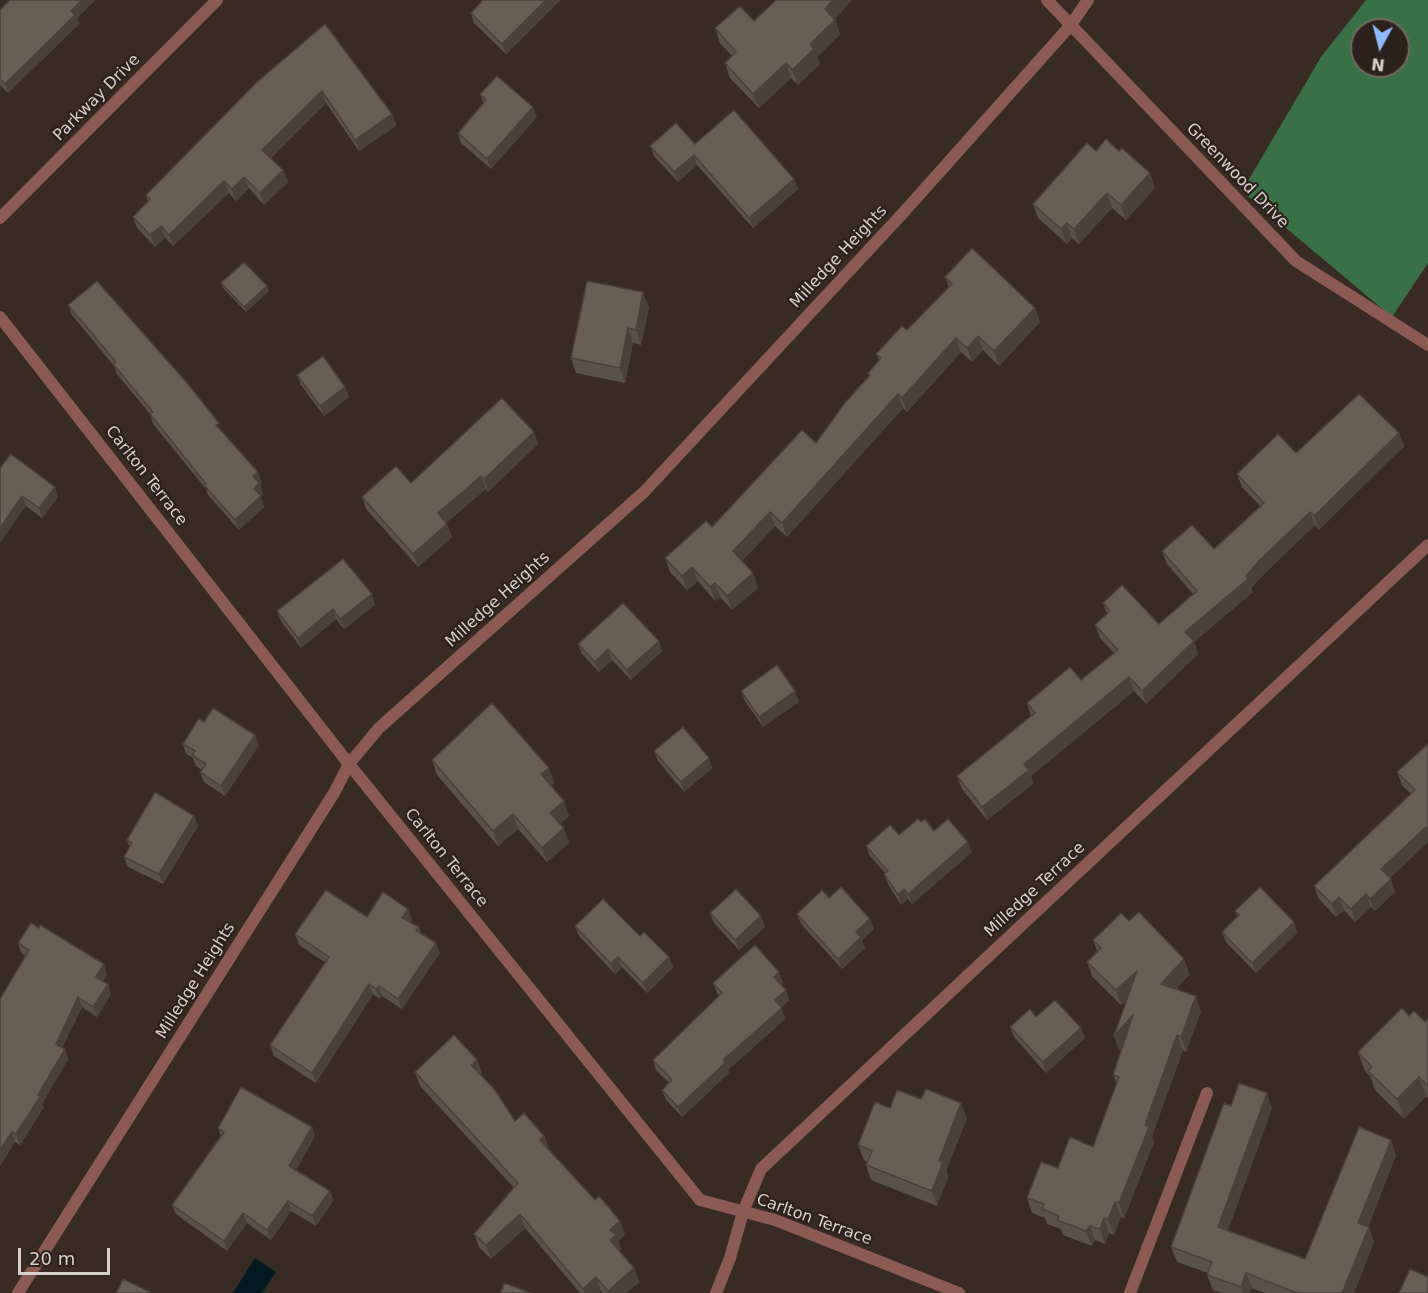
<!DOCTYPE html>
<html>
<head>
<meta charset="utf-8">
<style>
  body { margin:0 }
  #map { position:relative; width:1428px; height:1293px; overflow:hidden; background:#372b24; font-family:"DejaVu Sans",sans-serif }
  canvas { display:block }
  .north { position:absolute; left:1350px; top:18px; width:60px; height:60px; box-sizing:border-box; background:#2d221b; border:2px solid #716861; border-radius:50%; rotate:187deg; font-size:16px; font-weight:700; line-height:24px; text-align:center; color:#d8d0cb }
  .north::after { content:''; display:block; margin:auto; width:21px; height:27px; background:#8fb8fd; clip-path:polygon(50% 0,100% 100%,50% 72%,0 100%) }
  .scale { position:absolute; left:18px; top:1248px; width:92px; height:27px; box-sizing:border-box; border:3px solid #d8d0cb; border-top:0; padding-left:8px; font-size:18px; line-height:21px; white-space:nowrap; color:#d8d0cb; -webkit-text-stroke:4px #2d221b; paint-order:stroke }
</style>
</head>
<body>
<div id="map">
<canvas width="1428" height="1293"></canvas>
<div class="north">N</div>
<div class="scale">20 m</div>
</div>
<script>
const g = document.querySelector('canvas').getContext('2d');
g.lineJoin = 'round';
function fill(path, color) { g.fillStyle = color; g.fill(path, 'evenodd'); }
const toPath = rows => new Path2D(rows.map(r => 'M' + r).join(''));
function strokePath(path, color, width, dash) { g.strokeStyle = color; g.lineWidth = width; g.lineCap = dash ? 'butt' : 'round'; g.setLineDash(dash || []); g.stroke(path); }
function drawText(font, color, halo, rows, align = 'center') {
  g.font = font + ' "DejaVu Sans",sans-serif'; g.lineWidth = 4.5; g.setLineDash([]); g.textBaseline = 'middle'; g.strokeStyle = halo; g.fillStyle = color; for (const [text, x, y, turn = 0] of rows) {
    g.save(); g.translate(x, y); g.rotate((+turn || 0) * Math.PI / 180); g.textAlign = isNaN(turn) ? turn : align; if (halo) g.strokeText(text, 0, 0); g.fillText(text, 0, 0); g.restore();
  }
}
fill(toPath([
  [1366,0,1428,0,1428,263,1392,317,1242,191,1321,57],
  [1362,30,1398,30,1398,66,1362,66]
]), '#3a7046');
fill(toPath([
  [255,1258,276,1272,262,1293,233,1293]
]), '#031a23');
strokePath(toPath([
  [1130,1293,1207,1093]
]), '#8b5a52', 12);
strokePath(toPath([
  [1047,0,1296,261,1428,345],
  [0,218,217,0],
  [0,317,349,764,700,1200,775,1220,959,1293],
  [18,1293,334,793,349,764,379,728,644,492,903,213,1070,26,1088,0],
  [716,1293,730,1258,743,1212,761,1169,1428,545]
]), '#8b5a52', 12);
fill(toPath([
  [10,0,95,0,77,18,79,24,8,93,0,85,0,10],
  [560,0,506,54,474,23,471,13],
  [835,19,840,34,817,57,820,64,798,85,791,78,759,108,730,78,725,63,732,56,720,43,715,28,754,21],
  [325,24,392,114,396,126,359,151,326,103,271,158,283,170,288,182,264,205,249,188,236,201,229,193,173,246,165,237,155,247,137,228,133,217,148,201,146,195],
  [480,94,537,117,491,169,461,143,458,133,483,103],
  [695,144,794,179,798,189,753,228,697,165,678,182,654,156,650,146],
  [1096,151,1155,188,1126,220,1112,208,1079,244,1072,238,1067,244,1038,218,1033,204],
  [945,277,1035,308,1040,322,999,366,983,350,972,362,961,352,907,412,903,408,787,537,775,526,742,561,753,573,758,588,732,610,720,597,715,601,698,581,687,590,670,572,665,558,712,527,816,443,869,376,868,373,879,360,876,354,907,330,949,287],
  [221,283,269,291,246,312,223,288],
  [68,305,222,432,262,482,260,484,263,494,260,496,264,507,239,530,208,495,206,489,153,424,150,414,117,374,114,366,72,315],
  [649,307,641,345,633,343,625,383,576,373,571,358],
  [297,375,345,387,349,397,324,416,301,385],
  [534,432,538,444,488,492,486,489,446,523,452,537,418,567,366,509,362,497,411,483],
  [1399,433,1404,446,1319,530,1315,525,1264,574,1251,588,1253,592,1194,642,1198,654,1146,704,1134,691,1031,776,1033,784,987,820,962,789,957,776,1031,716,1027,703,1081,680,1114,653,1100,638,1095,625,1107,614,1103,603,1159,624,1193,594,1167,564,1162,551,1214,549,1260,506,1242,487,1237,474,1296,453],
  [0,468,58,497,42,518,26,506],
  [375,605,344,629,336,619,301,648,281,621,277,611],
  [659,641,662,651,631,680,612,660,599,672,582,654,578,644],
  [741,691,799,702,763,727,745,701],
  [204,722,259,745,225,796,204,782,200,772,202,770,196,766,193,758,186,754,183,744],
  [1428,744,1428,842,1390,878,1395,891,1375,911,1371,907,1355,922,1344,910,1336,917,1319,899,1314,886,1411,794,1402,785,1397,772],
  [654,751,709,758,712,768,684,792,658,761],
  [432,760,549,768,554,783,551,786,569,816,560,824,569,843,547,862,518,829,498,846,437,775],
  [194,816,198,826,163,884,128,867,124,857,130,848,127,840],
  [921,822,934,831,972,852,912,904,908,899,901,905,888,884,884,874,885,873,870,856,866,846,899,835],
  [829,898,870,919,874,929,862,940,865,948,842,969,801,924,797,914],
  [1235,911,1294,922,1297,933,1256,973,1226,942,1222,932,1238,917],
  [710,913,765,927,739,950,714,923],
  [367,917,412,920,410,922,419,927,421,933,440,953,402,1009,382,996,380,999,373,994,316,1083,274,1056,270,1045,326,963,299,945,295,934],
  [1129,921,1190,974,1176,989,1201,1011,1186,1052,1183,1050,1152,1136,1154,1142,1124,1218,1121,1217,1114,1235,1109,1233,1105,1244,1095,1240,1092,1246,1063,1235,1061,1229,1047,1224,1045,1218,1032,1213,1027,1198,1058,1168,1093,1147,1117,1084,1113,1075,1122,1047,1119,1051,1126,1000,1121,1005,1092,976,1087,962,1097,951,1093,940],
  [575,926,640,936,669,957,673,967,647,993,622,967,615,974,579,936],
  [18,943,107,974,103,981,111,994,97,1017,82,1007,62,1048,68,1059,42,1104,44,1107,20,1145,15,1142,0,1166,0,999,26,956,21,953],
  [783,982,780,984,786,990,789,1000,781,1008,785,1019,728,1070,729,1073,682,1117,666,1100,662,1090,669,1083,656,1070,653,1060,719,996,717,993,713,983],
  [1409,1016,1425,1022,1428,1019,1428,1098,1426,1096,1404,1119,1375,1090,1370,1076,1365,1071,1358,1052],
  [1036,1017,1085,1038,1046,1073,1014,1037,1010,1027],
  [477,1060,482,1073,481,1075,515,1121,544,1136,549,1150,625,1234,618,1241,621,1249,619,1250,634,1268,639,1282,626,1293,603,1293,601,1291,598,1293,580,1293,525,1228,491,1259,479,1247,474,1234,514,1188,420,1086,415,1072],
  [1231,1106,1272,1108,1228,1230,1305,1259,1396,1155,1368,1227,1374,1242,1354,1293,1265,1293,1252,1288,1249,1293,1221,1293,1213,1290,1207,1275,1208,1273,1177,1262,1171,1247],
  [890,1108,967,1118,946,1171,948,1177,937,1206,871,1180,866,1165,867,1162,864,1160,858,1145],
  [218,1128,315,1136,296,1170,334,1200,316,1226,291,1211,271,1240,247,1223,227,1251,176,1214,172,1205,221,1136]
]), '#595248');
fill(toPath([
  [82,0,95,0,77,18,79,24,8,93,5,84],
  [546,0,560,0,506,54,502,44],
  [833,0,852,0,833,22,835,20,840,34,817,57,820,64,798,85,792,70,810,44,825,9],
  [786,63,791,78,759,108,753,94],
  [322,91,326,103,267,162,262,150],
  [533,107,537,117,491,169,487,159],
  [392,114,396,126,359,151,355,140],
  [694,155,697,165,678,182,674,172],
  [283,170,288,182,264,205,260,193],
  [1150,173,1155,188,1126,220,1121,205],
  [244,177,249,188,236,201,232,189],
  [794,179,798,189,753,228,749,218],
  [224,181,229,193,173,246,169,235],
  [1107,193,1112,208,1079,244,1074,229],
  [1067,223,1072,238,1067,244,1061,229],
  [161,226,165,237,155,247,150,235],
  [267,286,269,291,246,312,244,307],
  [643,292,649,307,641,345,636,330],
  [1035,308,1040,322,999,366,994,351],
  [628,328,633,343,625,383,620,368],
  [978,336,983,350,972,362,967,348],
  [956,338,961,352,907,412,902,398],
  [345,387,349,397,324,416,320,406],
  [898,394,903,408,787,537,782,523],
  [534,432,538,444,488,492,484,479],
  [1399,433,1404,446,1319,530,1314,516],
  [258,472,262,482,260,484,263,494,257,499,254,489,253,476],
  [481,476,486,489,442,526,438,513],
  [55,487,58,497,42,518,39,508],
  [22,496,26,506,0,543,0,528],
  [261,496,264,507,239,530,235,520],
  [770,512,775,526,738,565,733,551],
  [1310,512,1315,525,1264,574,1251,588,1253,592,1194,642,1198,654,1146,704,1142,691,1185,632,1246,576,1259,561],
  [447,524,452,537,418,567,413,554],
  [692,567,698,581,687,590,682,576],
  [753,573,758,588,732,610,727,596],
  [715,583,720,597,715,601,710,587],
  [372,594,375,605,344,629,340,619],
  [333,609,336,619,301,648,298,638],
  [659,641,662,651,631,680,627,670],
  [608,649,612,660,599,672,595,662],
  [1129,677,1134,691,1031,776,1033,784,987,820,982,807,1024,764],
  [795,691,799,702,763,727,759,717],
  [255,735,259,745,225,796,221,786],
  [709,758,712,768,684,792,681,782],
  [549,768,554,783,547,789,541,774],
  [564,801,569,816,555,828,550,813],
  [513,814,518,829,498,846,493,831],
  [194,816,198,826,163,884,159,874],
  [1426,827,1428,832,1428,842,1386,882,1381,869],
  [564,828,569,843,547,862,542,848],
  [968,842,972,852,912,904,908,894],
  [1391,879,1395,891,1375,911,1370,899],
  [904,889,908,899,901,905,898,895],
  [1366,894,1371,907,1355,922,1351,909],
  [1339,897,1344,910,1336,917,1332,904],
  [408,909,412,920,406,928,402,918],
  [761,916,765,927,739,950,735,940],
  [870,919,874,929,862,940,865,948,842,969,838,959,856,932],
  [1294,922,1297,933,1256,973,1252,963],
  [436,943,440,953,402,1009,398,999],
  [618,957,622,967,615,974,611,964],
  [669,957,673,967,647,993,643,983],
  [1184,959,1190,974,1167,999,1161,984],
  [104,964,107,974,100,987,96,977],
  [1137,971,1142,986,1121,1005,1116,990],
  [779,972,783,982,777,987,774,977],
  [108,984,111,994,97,1017,93,1007],
  [369,984,373,994,316,1083,312,1073],
  [379,986,382,996,380,999,376,989],
  [786,990,789,1000,778,1011,775,1000],
  [1196,996,1201,1011,1186,1052,1181,1037],
  [78,997,82,1007,59,1054,56,1044],
  [782,1008,785,1019,728,1070,729,1073,682,1117,678,1107,723,1060],
  [1133,1015,1138,1030,1119,1051,1114,1036],
  [1081,1028,1085,1038,1046,1073,1043,1062],
  [1177,1035,1183,1050,1152,1136,1154,1142,1124,1218,1119,1203,1145,1125],
  [65,1049,68,1059,42,1104,44,1107,20,1145,16,1134],
  [477,1060,482,1073,476,1079,471,1065],
  [1419,1077,1426,1096,1404,1119,1397,1099],
  [1267,1093,1272,1108,1224,1242,1218,1227],
  [961,1103,967,1118,946,1171,948,1177,937,1206,932,1191,939,1161],
  [312,1127,315,1136,293,1176,289,1166],
  [12,1132,15,1142,0,1166,0,1150],
  [544,1136,549,1149,544,1153,540,1140],
  [1391,1140,1396,1155,1363,1238,1358,1223],
  [330,1191,334,1200,316,1226,312,1216],
  [288,1201,291,1211,271,1240,267,1230],
  [1115,1202,1121,1217,1114,1235,1108,1220],
  [243,1213,247,1223,227,1251,224,1241],
  [520,1214,525,1228,491,1259,486,1245],
  [1104,1218,1109,1233,1105,1244,1100,1229],
  [620,1221,625,1234,618,1241,621,1249,615,1254,610,1240,610,1230],
  [1090,1226,1095,1240,1092,1246,1086,1231],
  [1369,1227,1374,1242,1354,1293,1342,1293],
  [634,1268,639,1282,626,1293,609,1293,608,1291],
  [1246,1273,1252,1288,1249,1293,1243,1293,1241,1287],
  [596,1277,601,1291,598,1293,584,1293,583,1289]
]), '#48423b');
const building = toPath([
  [10,0,82,0,71,11,75,15,5,84,0,79,0,10,10,0],
  [483,0,546,0,502,44,471,13,483,0],
  [776,0,833,0,825,9,835,20,810,44,814,49,792,70,786,63,753,94,725,63,736,52,715,28,740,6,754,21,776,0],
  [325,24,392,114,355,140,322,91,262,150,283,170,260,193,244,177,232,189,224,181,169,235,161,226,150,235,133,217,150,199,146,195,257,82,325,24],
  [497,76,533,107,487,159,458,133,486,100,480,94,497,76],
  [734,110,794,179,749,218,694,155,674,172,650,146,676,123,695,144,734,110],
  [1106,139,1119,151,1122,148,1150,173,1121,205,1107,193,1074,229,1067,223,1061,229,1033,204,1087,143,1096,151,1106,139],
  [972,248,1035,308,994,351,978,336,967,348,956,338,902,398,898,394,782,523,770,512,733,551,753,573,727,596,715,583,710,587,692,567,682,576,665,558,706,521,712,527,802,430,816,443,844,404,870,375,868,373,881,358,876,354,902,326,907,330,952,284,945,277,972,248],
  [244,262,267,286,244,307,221,283,244,262],
  [97,281,188,384,219,423,216,425,258,472,253,476,259,483,254,489,261,496,235,520,204,485,206,484,150,414,153,412,113,364,116,362,68,305,97,281],
  [587,281,643,292,636,330,628,328,620,368,571,358,587,281],
  [323,356,345,387,320,406,297,375,323,356],
  [1359,394,1399,433,1314,516,1310,512,1259,561,1246,576,1248,579,1185,632,1194,641,1142,691,1129,677,1024,764,1029,770,982,807,957,776,1035,713,1027,703,1070,667,1081,680,1118,650,1095,625,1110,611,1103,603,1122,585,1159,624,1197,591,1162,551,1192,525,1214,549,1264,503,1237,474,1278,434,1296,453,1359,394],
  [502,398,534,432,484,479,481,476,438,513,447,524,413,554,362,497,396,466,411,483,502,398],
  [11,454,55,487,39,508,22,496,0,528,0,468,11,454],
  [343,559,372,594,340,619,333,609,298,638,277,611,343,559],
  [623,603,659,641,627,670,608,649,595,662,578,644,623,603],
  [777,665,795,691,759,717,741,691,777,665],
  [492,703,549,768,541,774,564,801,550,813,564,828,542,848,513,814,493,831,432,760,492,703],
  [213,708,255,735,221,786,200,772,206,764,192,755,195,751,183,744,199,718,204,722,213,708],
  [683,727,709,758,681,782,654,751,683,727],
  [1428,744,1428,829,1426,827,1381,869,1391,879,1370,899,1366,894,1351,909,1339,897,1332,904,1314,886,1415,790,1397,772,1428,744],
  [155,792,194,816,159,874,124,857,132,843,127,840,155,792],
  [918,819,921,822,925,819,934,831,948,819,968,842,908,894,904,889,898,895,884,874,888,871,866,846,890,825,899,835,918,819],
  [841,887,870,919,856,932,861,937,838,959,797,914,822,890,829,898,841,887],
  [1260,887,1294,922,1252,963,1222,932,1239,915,1235,911,1260,887],
  [736,889,761,916,735,940,710,913,736,889],
  [326,890,367,917,383,892,408,909,402,918,419,927,416,930,436,943,398,999,379,986,376,989,369,984,312,1073,270,1045,329,957,295,934,326,890],
  [603,899,640,936,644,932,669,957,643,983,618,957,611,964,575,926,603,899],
  [1139,912,1184,959,1161,984,1196,996,1181,1037,1177,1035,1145,1125,1149,1127,1119,1203,1115,1202,1108,1220,1104,1218,1100,1229,1090,1226,1086,1231,1057,1220,1059,1216,1042,1209,1044,1204,1027,1198,1041,1162,1058,1168,1070,1137,1093,1147,1119,1077,1113,1075,1133,1015,1114,1036,1137,971,1116,990,1087,962,1101,948,1093,940,1110,924,1121,913,1129,921,1139,912],
  [31,923,39,928,40,925,104,964,96,977,108,984,93,1007,78,997,56,1044,65,1049,38,1095,40,1097,16,1134,12,1132,0,1150,0,999,29,950,18,943,31,923],
  [755,945,779,972,774,977,786,990,775,1000,782,1008,723,1060,725,1063,678,1107,662,1090,672,1080,653,1060,722,993,713,983,755,945],
  [1055,1000,1081,1028,1043,1062,1010,1027,1030,1009,1036,1017,1055,1000],
  [1402,1008,1409,1016,1414,1011,1425,1022,1428,1019,1428,1086,1419,1077,1397,1099,1368,1071,1372,1067,1358,1052,1402,1008],
  [454,1035,477,1060,471,1065,495,1090,515,1121,524,1113,544,1136,540,1140,595,1200,599,1196,620,1221,610,1230,616,1235,610,1240,634,1268,608,1291,596,1277,583,1289,520,1214,486,1245,474,1234,518,1183,415,1072,454,1035],
  [1239,1083,1267,1093,1218,1227,1305,1259,1359,1127,1391,1140,1358,1223,1369,1227,1342,1293,1297,1293,1246,1273,1241,1287,1207,1275,1212,1262,1171,1247,1224,1103,1231,1106,1239,1083],
  [241,1087,312,1127,289,1166,330,1191,312,1216,288,1201,267,1230,243,1213,224,1241,172,1205,224,1132,218,1128,241,1087],
  [926,1089,961,1103,939,1161,943,1162,932,1191,866,1165,872,1151,858,1145,875,1102,890,1108,897,1090,921,1099,926,1089],
  [1410,1269,1428,1277,1428,1293,1399,1293,1410,1269],
  [123,1279,150,1292,150,1293,116,1293,123,1279],
  [504,1283,531,1293,501,1293,504,1283]
]);
fill(building, '#675f54');
strokePath(building, '#48423b', 1.5);
drawText('16px', '#d8d0cb', '#2d221b', [
  ["Parkway Drive",97,98,-45],
  ["Greenwood Drive",1237,176,46],
  ["Milledge Heights",839,257,-47],
  ["Carlton Terrace",146,476,52],
  ["Milledge Heights",498,600,-42],
  ["Carlton Terrace",446,858,51],
  ["Milledge Terrace",1035,890,-43],
  ["Milledge Heights",196,981,-58],
  ["Carlton Terrace",814,1220,20]
]);
</script>
</body>
</html>
